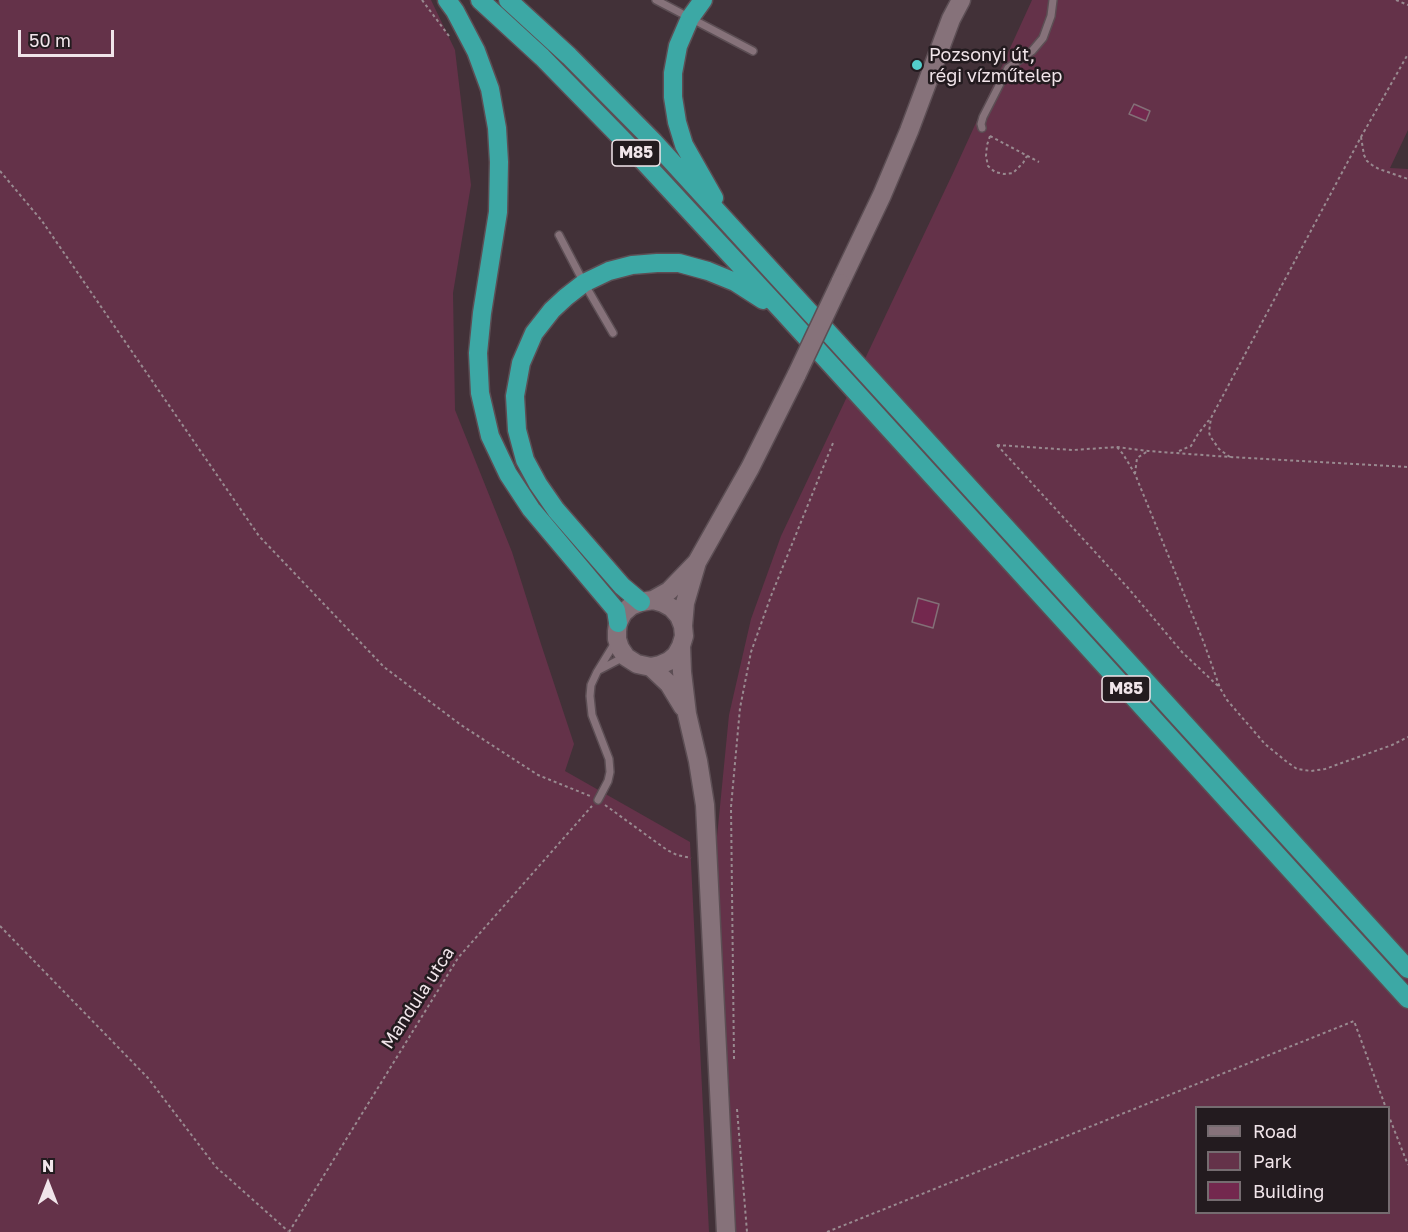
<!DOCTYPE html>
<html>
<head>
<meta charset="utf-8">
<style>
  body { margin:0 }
  #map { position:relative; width:1408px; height:1232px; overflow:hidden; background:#423138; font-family:"Golos Text",sans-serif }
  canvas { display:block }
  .legend { position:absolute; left:1195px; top:1106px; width:195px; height:108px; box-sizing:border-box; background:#231b1f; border:2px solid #756c70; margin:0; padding:8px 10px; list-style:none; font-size:18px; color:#f1e5ea }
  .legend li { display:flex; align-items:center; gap:12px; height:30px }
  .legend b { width:30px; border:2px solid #756c70 }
  .north { position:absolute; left:18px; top:1154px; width:60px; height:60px; -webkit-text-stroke:4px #231b1f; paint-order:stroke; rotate:0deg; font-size:16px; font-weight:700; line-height:24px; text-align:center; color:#f1e5ea }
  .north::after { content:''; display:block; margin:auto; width:21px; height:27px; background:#f1e5ea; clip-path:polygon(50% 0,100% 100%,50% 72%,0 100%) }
  .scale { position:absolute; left:18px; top:30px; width:96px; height:27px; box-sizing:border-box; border:3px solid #f1e5ea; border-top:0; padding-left:8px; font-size:18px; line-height:21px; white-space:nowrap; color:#f1e5ea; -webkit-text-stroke:4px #231b1f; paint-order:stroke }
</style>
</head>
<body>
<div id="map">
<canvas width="1408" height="1232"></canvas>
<ul class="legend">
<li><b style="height:8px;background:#86727a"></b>Road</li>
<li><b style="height:16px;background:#643249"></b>Park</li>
<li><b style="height:16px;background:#73284e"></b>Building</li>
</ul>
<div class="north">N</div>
<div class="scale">50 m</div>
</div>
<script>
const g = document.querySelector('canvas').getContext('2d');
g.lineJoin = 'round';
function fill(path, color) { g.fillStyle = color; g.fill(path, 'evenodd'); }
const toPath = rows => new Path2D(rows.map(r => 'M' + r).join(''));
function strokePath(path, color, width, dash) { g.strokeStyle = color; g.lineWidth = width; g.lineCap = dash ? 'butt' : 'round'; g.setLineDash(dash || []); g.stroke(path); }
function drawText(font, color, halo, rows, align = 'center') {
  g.font = font + ' "Golos Text",sans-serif'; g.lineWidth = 5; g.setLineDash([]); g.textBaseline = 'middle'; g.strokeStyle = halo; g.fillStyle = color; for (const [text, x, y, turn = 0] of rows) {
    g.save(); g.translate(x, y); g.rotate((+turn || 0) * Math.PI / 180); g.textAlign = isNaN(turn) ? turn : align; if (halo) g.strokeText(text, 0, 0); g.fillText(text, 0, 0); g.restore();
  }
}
fill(toPath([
  [0,0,431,0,455,50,471,185,453,293,455,410,512,552,541,644,574,744,565,771,690,842,709,1232,0,1232],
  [1032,0,1408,0,1408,130,1390,168,1408,169,1408,1232,732,1232,724,1107,730,1096,724,1031,715,857,729,715,751,619,781,536,954,171],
  [1196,1108,1388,1108,1388,1212,1196,1212]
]), '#643249');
const building = toPath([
  [1134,104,1150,111,1146,121,1129,114,1134,104],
  [918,598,939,604,933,628,912,622,918,598]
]);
fill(building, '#73284e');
strokePath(building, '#836f77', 1.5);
const lane = toPath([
  [656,0,753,51],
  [982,128,981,124,983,117,1008,68,1032,51,1043,38,1051,16,1053,0],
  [559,235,584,283,613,333],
  [599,670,624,657],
  [598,800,608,781,610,772,609,759,592,715,590,696,591,685,597,672,616,641]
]);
const secondary = toPath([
  [840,283,882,195,909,131,951,19,961,0],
  [697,562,685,603,683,626,684,636,681,646,682,672,687,714,698,761,705,805,726,1232],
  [653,600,669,591,697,562,750,468,797,374],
  [681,646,676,655,669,661,660,665,651,667,637,664,626,657,620,648,617,639,617,631,618,623,623,613,631,606,641,602,653,600,663,603,672,608,679,616,683,626],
  [651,667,669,684,683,707]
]);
const highway = toPath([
  [447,0,455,11,476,51,490,89,497,128,499,162,498,212,482,313,478,353,480,393,490,436,508,474,531,509,616,610,618,623],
  [480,0,542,57,632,149,784,313,1408,999],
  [508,0,569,56,654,142,879,388,1408,969],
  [703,0,690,18,678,46,673,73,673,97,677,122,684,145,714,198],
  [641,602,622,586,556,510,538,484,525,460,517,430,515,396,521,363,534,333,552,310,566,297,584,283,609,271,632,265,657,263,679,263,708,271,735,282,763,300]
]);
strokePath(lane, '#5c4e54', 10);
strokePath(secondary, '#5c4e54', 21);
strokePath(highway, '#5c4e54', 21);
strokePath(toPath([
  [422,0,449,36],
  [1396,0,1408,5],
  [990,136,987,145,986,156,988,166,995,172,1004,174,1013,173,1023,163,1027,156],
  [990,136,1039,162],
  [1361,137,1364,155,1367,161,1372,165,1379,169,1408,179],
  [0,171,42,221,259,536,384,667,461,725,538,775,590,796],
  [997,445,1073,450,1117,447,1148,451,1230,457,1408,467],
  [997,445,1129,589,1182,652,1218,686],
  [1117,447,1123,454,1135,474,1204,643,1220,688,1227,700,1265,744,1287,762,1297,769,1311,771,1325,769,1392,745,1408,737],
  [1179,451,1191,446,1198,434,1209,420],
  [1230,457,1219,449,1210,436,1209,432,1211,418,1361,137,1408,54],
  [1135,474,1137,458,1148,451],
  [605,805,667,850,677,855,691,858],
  [0,926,148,1078,216,1167,288,1231],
  [734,1059,731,807,740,708,751,652,771,596,833,443],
  [737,1109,747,1232],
  [1388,1114,1408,1165],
  [289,1232,458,958,592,806],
  [827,1232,1354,1021,1386,1108]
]), '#998a90', 2, [3, 3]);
strokePath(lane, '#86727a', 7);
strokePath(secondary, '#86727a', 18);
strokePath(highway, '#3ca8a5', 18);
const secondaryBridge = toPath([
  [797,374,840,283]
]);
strokePath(secondaryBridge, '#5c4e54', 21, []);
strokePath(secondaryBridge, '#86727a', 18);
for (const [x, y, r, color] of [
  [917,65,6,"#53cdcb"]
]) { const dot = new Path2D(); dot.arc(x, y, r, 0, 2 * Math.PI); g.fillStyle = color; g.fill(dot); strokePath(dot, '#231b1f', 2); }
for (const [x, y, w] of [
  [636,153,48],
  [1126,689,48]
]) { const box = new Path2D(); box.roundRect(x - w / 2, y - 13, w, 26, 4.5); g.fillStyle = '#231b1f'; g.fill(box); strokePath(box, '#f1e5ea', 1.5); }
drawText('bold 16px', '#f1e5ea', null, [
  ["M85",636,153],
  ["M85",1126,689]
]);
drawText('18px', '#f1e5ea', '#231b1f', [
  ["Pozsonyi út,",929,55],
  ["régi vízműtelep",929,76]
], 'left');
drawText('18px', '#f1e5ea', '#231b1f', [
  ["Mandula utca",418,998,-57]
]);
</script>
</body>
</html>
